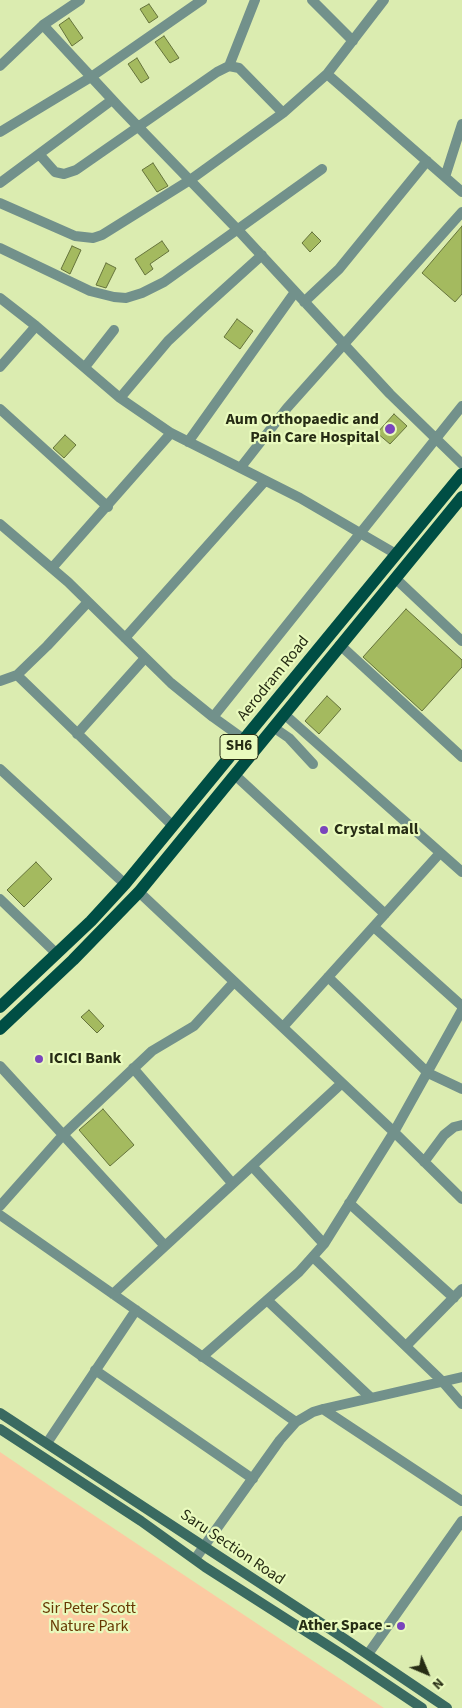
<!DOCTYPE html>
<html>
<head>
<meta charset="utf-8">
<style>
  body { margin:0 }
  #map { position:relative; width:462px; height:1708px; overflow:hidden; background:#dbecb0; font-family:"Source Sans 3",sans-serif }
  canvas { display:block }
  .north { position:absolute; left:402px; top:1648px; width:50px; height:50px; -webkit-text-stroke:4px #e9fabd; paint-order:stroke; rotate:135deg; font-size:14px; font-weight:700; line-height:20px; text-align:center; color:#262c14 }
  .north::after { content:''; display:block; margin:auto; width:18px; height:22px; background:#262c14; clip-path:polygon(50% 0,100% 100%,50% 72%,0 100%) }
</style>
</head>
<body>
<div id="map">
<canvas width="462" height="1708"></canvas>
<div class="north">N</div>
</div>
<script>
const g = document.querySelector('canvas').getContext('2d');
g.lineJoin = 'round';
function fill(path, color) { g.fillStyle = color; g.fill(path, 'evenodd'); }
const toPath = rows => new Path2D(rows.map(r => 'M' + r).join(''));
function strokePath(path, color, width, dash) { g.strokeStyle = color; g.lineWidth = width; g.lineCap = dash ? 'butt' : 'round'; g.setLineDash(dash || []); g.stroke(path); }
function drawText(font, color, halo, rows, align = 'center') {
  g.font = font + ' "Source Sans 3",sans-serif'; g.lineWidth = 4.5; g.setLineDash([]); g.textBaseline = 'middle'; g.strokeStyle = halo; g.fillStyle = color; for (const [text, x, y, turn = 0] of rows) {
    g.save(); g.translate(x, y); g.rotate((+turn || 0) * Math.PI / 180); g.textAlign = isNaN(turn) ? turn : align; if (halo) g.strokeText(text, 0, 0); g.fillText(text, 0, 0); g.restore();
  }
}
fill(toPath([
  [0,1452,56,1490,384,1708,0,1708]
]), '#fccaa2');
const building = toPath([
  [149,4,158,17,149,23,140,9,149,4],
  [69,18,83,38,72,46,59,25,69,18],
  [164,36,179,58,170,63,155,42,164,36],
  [137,58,149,78,141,83,128,64,137,58],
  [153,163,168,186,157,192,142,170,153,163],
  [462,226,462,294,455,302,422,273,462,226],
  [312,232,321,241,310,252,302,243,312,232],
  [162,241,169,251,150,264,153,269,145,275,135,259,162,241],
  [72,246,81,250,70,274,61,269,72,246],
  [106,263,116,268,106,288,96,285,106,263],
  [237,319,253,331,240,349,224,337,237,319],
  [394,414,407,426,390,444,377,433,394,414],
  [65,435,76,445,64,458,53,448,65,435],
  [406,609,462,660,462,667,422,711,363,657,406,609],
  [327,696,341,709,319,734,305,721,327,696],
  [36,862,52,879,24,907,7,890,36,862],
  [89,1010,104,1026,97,1033,81,1017,89,1010],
  [103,1109,134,1145,110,1166,79,1130,103,1109]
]);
fill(building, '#a4ba5f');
strokePath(building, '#65733b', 1);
strokePath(toPath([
  [312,0,353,41],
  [43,25,120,108,238,230,390,394,462,464],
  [0,66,43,25,80,0],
  [229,66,255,0],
  [327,74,462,192],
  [0,132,91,77,202,0],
  [39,154,55,172,64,174,76,170,217,72,229,66,239,68,283,113],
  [445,177,462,124],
  [0,183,112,100],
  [0,203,75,236,93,238,102,235,190,180,283,113,327,74,384,0],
  [0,248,90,291,114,297,126,298,142,293,164,282,322,169],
  [0,298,36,326,120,398,171,433,300,498,396,554],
  [304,302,339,269,427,161],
  [0,367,36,326],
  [85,367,114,330],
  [120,398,168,341,200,311,262,255],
  [0,409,108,507],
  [188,442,295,292],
  [241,467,287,408,462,212],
  [0,524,68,582,171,683,213,717,245,740],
  [52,568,171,433],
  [395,578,462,641],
  [125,638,265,481],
  [340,645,462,757],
  [17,675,173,826],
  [0,681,17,675,47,646,88,602],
  [284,714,462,872],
  [213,717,462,406],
  [273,727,289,738,313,764],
  [77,734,145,658],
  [0,769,125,884],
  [235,775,385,914],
  [139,892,394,1132,462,1199],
  [0,899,57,954],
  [374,927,462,1006],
  [328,977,428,1073,462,1089],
  [283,1027,440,853],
  [0,1066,165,1246],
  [133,1068,232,1183],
  [424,1162,444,1135,454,1127,462,1125],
  [252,1166,324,1244],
  [349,1203,454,1298],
  [0,1206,63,1135,152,1051,194,1026,234,982],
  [0,1215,296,1422],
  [313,1257,442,1381,462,1404],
  [113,1294,342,1083],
  [267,1300,370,1397],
  [406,1346,462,1289],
  [202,1357,299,1272,324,1244,394,1132,462,1010],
  [95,1370,253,1479],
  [323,1409,462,1501],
  [47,1443,136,1310],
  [195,1559,280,1440,296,1422,313,1412,323,1409,462,1377],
  [368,1654,462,1521]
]), '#72918b', 10);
strokePath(toPath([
  [0,1413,324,1625,447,1708],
  [0,1429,141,1521,205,1567,346,1657,422,1708]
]), '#3a6a61', 10);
strokePath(toPath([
  [0,1007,91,921,125,884,462,474],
  [0,1029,73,960,139,892,462,497]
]), '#004e44', 12);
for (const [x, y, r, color] of [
  [390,429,6,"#7a45bc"],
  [324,830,5,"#7a45bc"],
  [39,1059,5,"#7a45bc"],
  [401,1626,5,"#7a45bc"]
]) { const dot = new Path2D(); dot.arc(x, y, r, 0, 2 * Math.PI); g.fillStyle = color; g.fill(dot); strokePath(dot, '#e9fabd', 2); }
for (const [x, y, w] of [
  [239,747,38]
]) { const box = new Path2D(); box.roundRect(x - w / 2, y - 12.5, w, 25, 4); g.fillStyle = '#e9fabd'; g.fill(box); strokePath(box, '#262c14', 1); }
drawText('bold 15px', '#262c14', null, [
  ["SH6",239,747]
]);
drawText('bold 16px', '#262c14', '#e9fabd', [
  ["Aum Orthopaedic and",379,420],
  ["Pain Care Hospital",379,438],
  ["Crystal mall",334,830,"left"],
  ["ICICI Bank",49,1059,"left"],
  ["Ather Space -",391,1626]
], 'right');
drawText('16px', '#262c14', '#e9fabd', [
  ["Aerodram Road",274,679,-51],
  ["Saru Section Road",232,1548,34]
]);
drawText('16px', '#673802', '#e9fabd', [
  ["Sir Peter Scott",89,1609],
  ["Nature Park",89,1627]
]);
</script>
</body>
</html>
